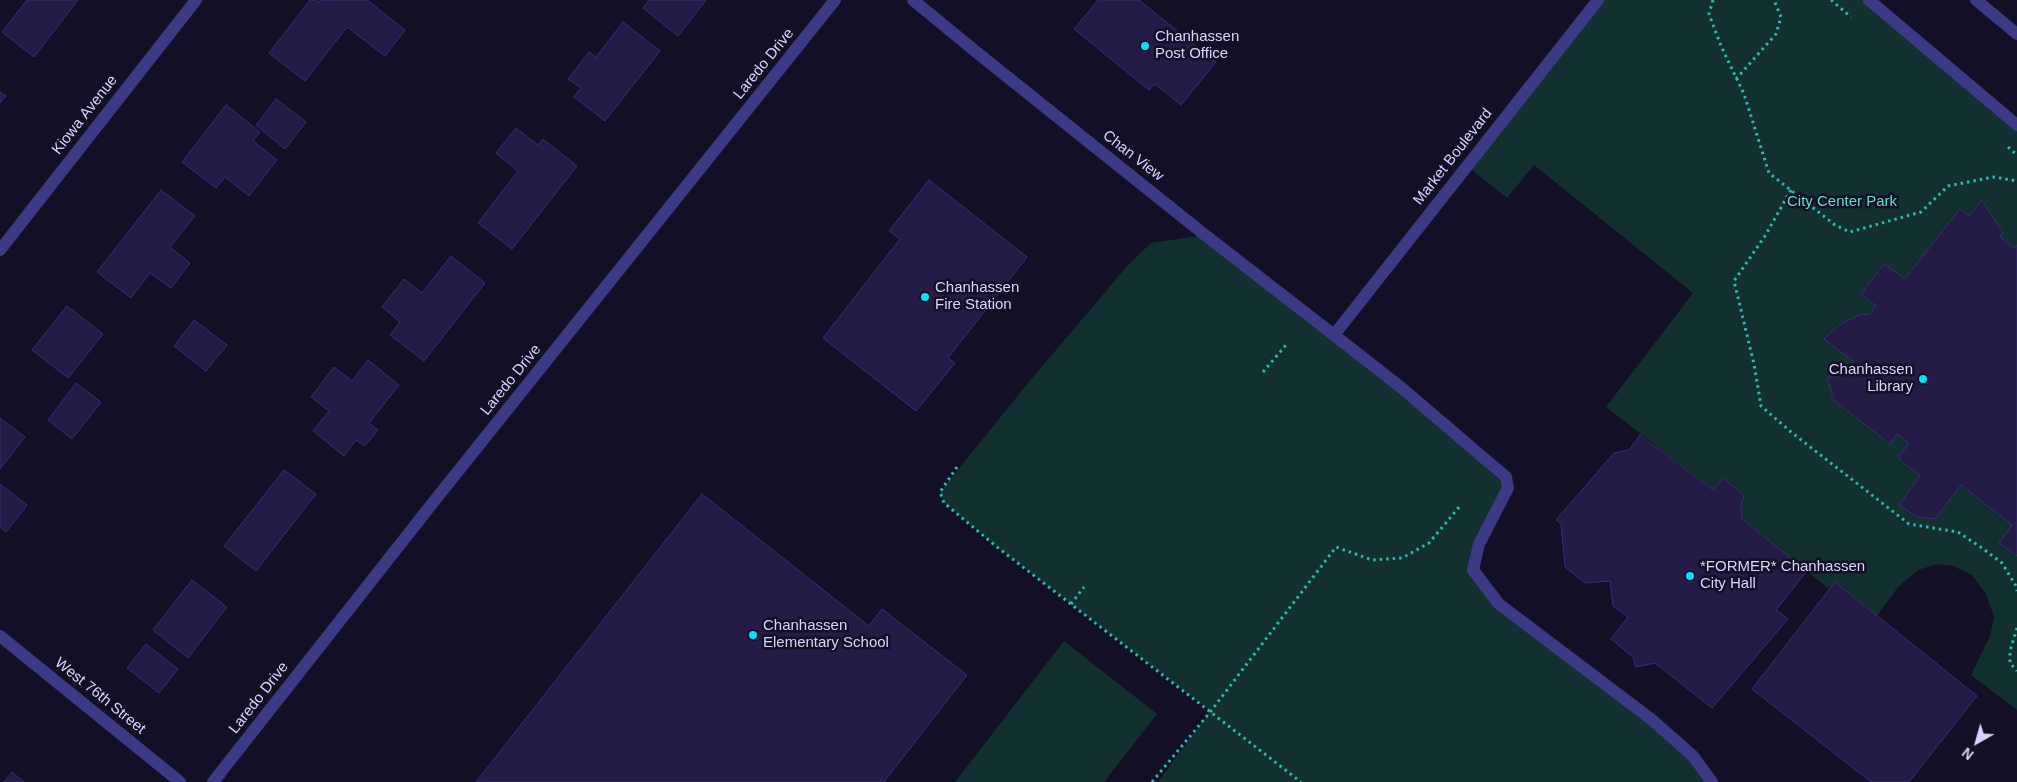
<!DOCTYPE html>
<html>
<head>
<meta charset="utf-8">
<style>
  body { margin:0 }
  #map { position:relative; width:2017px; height:782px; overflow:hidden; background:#130f26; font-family:Helvetica,sans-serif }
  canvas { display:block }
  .north { position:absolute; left:1952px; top:717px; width:50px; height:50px; -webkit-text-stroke:4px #130f26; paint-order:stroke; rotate:218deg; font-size:14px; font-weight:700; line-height:20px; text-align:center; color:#d9d4ff }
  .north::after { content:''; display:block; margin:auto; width:18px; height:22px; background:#d9d4ff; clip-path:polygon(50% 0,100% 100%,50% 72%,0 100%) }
</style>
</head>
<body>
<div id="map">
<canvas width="2017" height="782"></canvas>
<div class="north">N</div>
</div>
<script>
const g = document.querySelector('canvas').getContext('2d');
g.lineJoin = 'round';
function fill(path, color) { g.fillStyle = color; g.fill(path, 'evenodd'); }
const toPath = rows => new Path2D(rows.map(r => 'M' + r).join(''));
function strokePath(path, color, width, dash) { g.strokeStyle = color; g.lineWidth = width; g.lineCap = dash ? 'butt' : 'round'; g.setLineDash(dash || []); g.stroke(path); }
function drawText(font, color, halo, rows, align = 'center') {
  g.font = font + ' Helvetica,sans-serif'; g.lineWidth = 5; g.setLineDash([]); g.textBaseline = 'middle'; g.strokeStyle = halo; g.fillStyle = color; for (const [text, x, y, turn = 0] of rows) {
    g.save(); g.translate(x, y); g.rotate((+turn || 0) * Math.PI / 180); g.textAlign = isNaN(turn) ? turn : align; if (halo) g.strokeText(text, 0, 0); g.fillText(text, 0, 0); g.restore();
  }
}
fill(toPath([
  [1600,0,1873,0,2017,119,2017,710,1971,675,1990,636,1994,617,1986,594,1972,575,1953,566,1937,564,1918,570,1898,587,1877,616,1835,582,1829,589,1742,519,1741,505,1744,496,1723,478,1713,490,1606,407,1693,293,1534,165,1507,198,1467,166],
  [1205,235,1403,389,1508,488,1473,570,1499,604,1693,756,1712,782,1158,782,1210,711,997,547,944,503,940,492,1028,383,1128,265,1151,243],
  [1064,641,1157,714,1104,782,955,782]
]), '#12302f');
const building = toPath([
  [27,0,78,0,34,57,2,32,27,0],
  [310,0,316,0,319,2,321,0,367,0,405,30,385,56,347,27,305,81,269,53,310,0],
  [649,0,706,0,678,36,643,8,649,0],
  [1098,0,1139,0,1216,62,1181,105,1155,84,1149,90,1074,29,1098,0],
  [623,22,660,51,605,121,574,97,581,88,568,79,589,52,596,57,623,22],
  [0,92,6,96,0,103,0,92],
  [276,99,306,122,285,149,256,125,276,99],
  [226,105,260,132,253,141,277,160,249,196,225,177,216,188,182,162,226,105],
  [516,128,538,145,543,139,577,166,512,249,478,223,518,171,496,153,516,128],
  [929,180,1027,257,948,358,955,363,916,411,823,338,900,239,889,231,929,180],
  [161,190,195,216,170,247,190,263,171,288,150,273,131,298,97,272,161,190],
  [1982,200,2003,233,2000,237,2014,248,2017,245,2017,556,1999,543,2012,525,1961,485,1935,519,1917,517,1899,505,1920,476,1898,458,1909,443,1897,434,1890,444,1831,398,1834,394,1830,389,1830,385,1827,381,1830,376,1836,377,1854,362,1824,339,1839,325,1859,315,1869,314,1876,306,1861,294,1884,264,1905,279,1960,209,1969,216,1982,200],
  [451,256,485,283,424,361,390,335,400,322,382,307,404,279,422,293,451,256],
  [67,306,103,334,68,378,32,350,67,306],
  [194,320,227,345,206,371,174,346,194,320],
  [368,360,399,385,369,423,378,430,365,446,356,440,344,456,313,431,329,411,311,397,334,367,352,381,368,360],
  [76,383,101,402,72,439,48,420,76,383],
  [0,418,25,437,0,469,0,418],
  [1640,435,1713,490,1723,478,1744,496,1741,505,1742,519,1807,571,1776,610,1788,619,1712,708,1655,663,1636,667,1633,657,1611,639,1628,617,1613,606,1610,581,1585,583,1565,567,1561,524,1556,520,1614,453,1629,450,1640,435],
  [284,470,316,494,256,571,224,546,284,470],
  [0,484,27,505,6,532,0,527,0,484],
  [702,494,869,626,882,609,967,675,884,782,476,782,702,494],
  [192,580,227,607,188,658,153,630,192,580],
  [1835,582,1977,696,1909,782,1871,782,1752,689,1835,582],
  [146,644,178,669,159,693,127,668,146,644],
  [12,772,24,782,4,782,12,772]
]);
fill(building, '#241b47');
strokePath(building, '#3b2d73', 1);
strokePath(toPath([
  [1713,0,1709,14,1721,46,1744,94,1769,173,1835,225,1850,232,1921,212,1948,186,1994,177,2017,181],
  [1831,0,1851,17],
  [1736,79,1776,34,1781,17,1774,0],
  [2008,147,2017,155],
  [1791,190,1765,236,1734,281,1754,364,1761,406,1791,432,1909,524,1958,532,1982,548,2002,563,2016,586,2017,591],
  [1263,372,1286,345],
  [957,467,940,492,944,503,997,547,1301,782],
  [1071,604,1084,587],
  [2017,628,2010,651,2010,663,2017,671],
  [1152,782,1211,711,1336,547,1372,560,1402,558,1429,543,1460,506]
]), '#2fb8b0', 3, [2.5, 4]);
strokePath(toPath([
  [1334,335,1403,389,1506,477,1508,488,1479,544,1473,570,1499,604,1651,719,1693,756,1712,782]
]), '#3d3a85', 12);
strokePath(toPath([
  [913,0,980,55,1205,235,1334,335,1598,0],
  [0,250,196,0],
  [0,636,180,782],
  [213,782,435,500,835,0]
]), '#3d3a85', 12);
strokePath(toPath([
  [1869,0,2017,125],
  [1976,0,2017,34]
]), '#3d3a85', 12);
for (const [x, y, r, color] of [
  [1145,46,5,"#00e5ff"],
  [925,297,5,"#00e5ff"],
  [1923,379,5,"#00e5ff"],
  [1690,576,5,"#00e5ff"],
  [753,635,5,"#00e5ff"]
]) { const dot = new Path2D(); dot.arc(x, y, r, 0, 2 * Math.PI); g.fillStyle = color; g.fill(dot); strokePath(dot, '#130f26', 2); }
drawText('15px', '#d9d4ff', '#130f26', [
  ["Chanhassen",1155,37],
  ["Post Office",1155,54],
  ["Chanhassen",935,288],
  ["Fire Station",935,305],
  ["Chanhassen",1913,370,"right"],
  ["Library",1913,387,"right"],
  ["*FORMER* Chanhassen",1700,567],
  ["City Hall",1700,584],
  ["Chanhassen",763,626],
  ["Elementary School",763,643]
], 'left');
drawText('15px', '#d9d4ff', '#130f26', [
  ["Laredo Drive",764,64,-51],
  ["Kiowa Avenue",85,115,-52],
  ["Chan View",1133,156,38],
  ["Market Boulevard",1453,157,-52],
  ["Laredo Drive",511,380,-51],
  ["West 76th Street",100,696,39],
  ["Laredo Drive",259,698,-52]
]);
drawText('15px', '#5fe0c0', '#130f26', [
  ["City Center Park",1842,202]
]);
</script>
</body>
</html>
